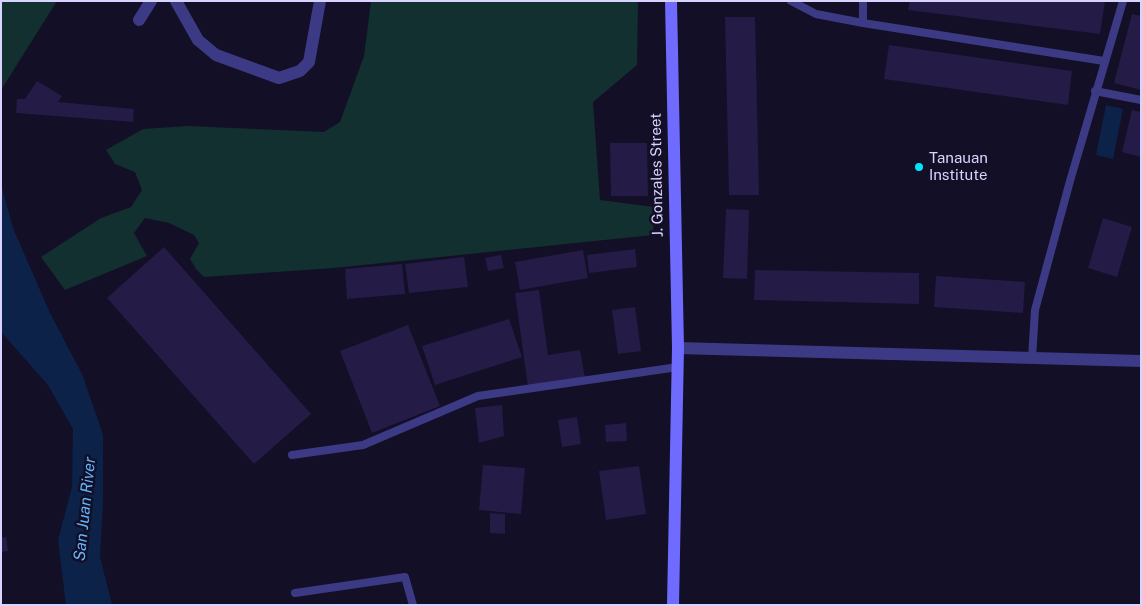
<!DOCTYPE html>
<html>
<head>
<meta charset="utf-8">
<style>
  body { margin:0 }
  #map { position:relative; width:1142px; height:606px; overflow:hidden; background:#130f26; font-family:"Public Sans",sans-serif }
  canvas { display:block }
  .frame { position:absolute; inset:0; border:2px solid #d9d4ff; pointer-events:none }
</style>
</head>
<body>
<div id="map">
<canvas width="1142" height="606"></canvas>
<div class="frame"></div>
</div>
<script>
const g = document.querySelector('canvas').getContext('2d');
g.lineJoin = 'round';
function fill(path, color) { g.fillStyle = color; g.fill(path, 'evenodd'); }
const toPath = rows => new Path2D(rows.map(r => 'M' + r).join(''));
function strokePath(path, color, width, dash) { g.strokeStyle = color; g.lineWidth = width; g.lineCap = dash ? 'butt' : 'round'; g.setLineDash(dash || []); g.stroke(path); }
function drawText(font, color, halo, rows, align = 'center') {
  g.font = font + ' "Public Sans",sans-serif'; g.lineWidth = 5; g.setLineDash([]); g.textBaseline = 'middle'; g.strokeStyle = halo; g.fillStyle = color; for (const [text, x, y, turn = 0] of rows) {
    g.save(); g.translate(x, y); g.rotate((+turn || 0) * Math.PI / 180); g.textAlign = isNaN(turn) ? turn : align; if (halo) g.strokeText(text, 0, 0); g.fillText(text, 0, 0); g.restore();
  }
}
fill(toPath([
  [1,1,57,1,1,90],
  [371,1,638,1,637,65,593,102,600,200,654,207,653,235,334,268,204,277,196,269,190,259,199,243,194,235,169,223,145,218,134,233,147,256,65,290,41,257,101,218,131,207,142,190,135,172,115,164,106,150,143,129,188,126,324,132,340,122,364,56]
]), '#12302f');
fill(toPath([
  [1106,105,1123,109,1113,159,1096,155],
  [1,184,13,228,50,313,83,376,103,435,103,500,100,557,112,605,66,605,58,540,72,487,73,429,48,385,1,332]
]), '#0c2248');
fill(toPath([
  [910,1,1105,1,1100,34,908,10],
  [1132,14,1141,16,1141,90,1114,83],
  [725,17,755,17,759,195,729,195],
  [889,45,1072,71,1068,105,884,79],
  [37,81,62,96,58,102,134,109,133,122,16,113,17,99,25,99],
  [1132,110,1141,112,1141,157,1122,152],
  [610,143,647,143,648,196,611,196],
  [726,209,749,210,747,279,723,278],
  [1103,218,1132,227,1117,277,1088,268],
  [164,247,311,414,254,464,107,298],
  [635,249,637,267,589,273,587,255],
  [583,250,588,278,520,290,515,262],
  [501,255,504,268,488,271,485,258],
  [464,257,468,287,409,293,405,264],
  [402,264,405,294,347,299,345,269],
  [755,270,919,273,919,304,754,300],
  [936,276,1025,282,1023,313,934,307],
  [539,290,548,355,580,350,585,378,528,387,515,293],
  [635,307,641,351,618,354,612,310],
  [509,319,522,357,435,385,422,346],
  [408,325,440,406,372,433,340,351],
  [502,405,504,436,479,443,475,408],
  [577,417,581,444,562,447,558,420],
  [626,423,627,441,606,442,605,425],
  [483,465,525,468,521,514,479,510],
  [639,466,646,514,606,520,599,471],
  [490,513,505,514,505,534,490,533],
  [6,537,8,551,1,552,1,538]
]), '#241b47');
strokePath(toPath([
  [791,1,816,14,863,23,1104,61],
  [863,1,863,23],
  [1095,91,1141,100],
  [1032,358,1035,310,1070,181,1123,1],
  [292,455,363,445,478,396,678,367],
  [295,593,405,577,413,605]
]), '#3d3a85', 8);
strokePath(toPath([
  [176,1,198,40,216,55,279,78,300,71,309,62,320,1],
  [139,20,151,1]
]), '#3d3a85', 12);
strokePath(toPath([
  [678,348,1141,361]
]), '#3d3a85', 12);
strokePath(toPath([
  [671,1,678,348,673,605]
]), '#6f6bff', 12);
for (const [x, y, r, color] of [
  [919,167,5,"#00e5ff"]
]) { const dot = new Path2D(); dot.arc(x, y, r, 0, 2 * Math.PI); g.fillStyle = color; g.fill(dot); strokePath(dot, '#130f26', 2); }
drawText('15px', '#d9d4ff', '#130f26', [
  ["Tanauan",929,158],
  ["Institute",929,175]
], 'left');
drawText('15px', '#d9d4ff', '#130f26', [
  ["J. Gonzales Street",657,175,-91]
]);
drawText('italic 16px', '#62b6ff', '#130f26', [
  ["San Juan River",85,509,-84]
]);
</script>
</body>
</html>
